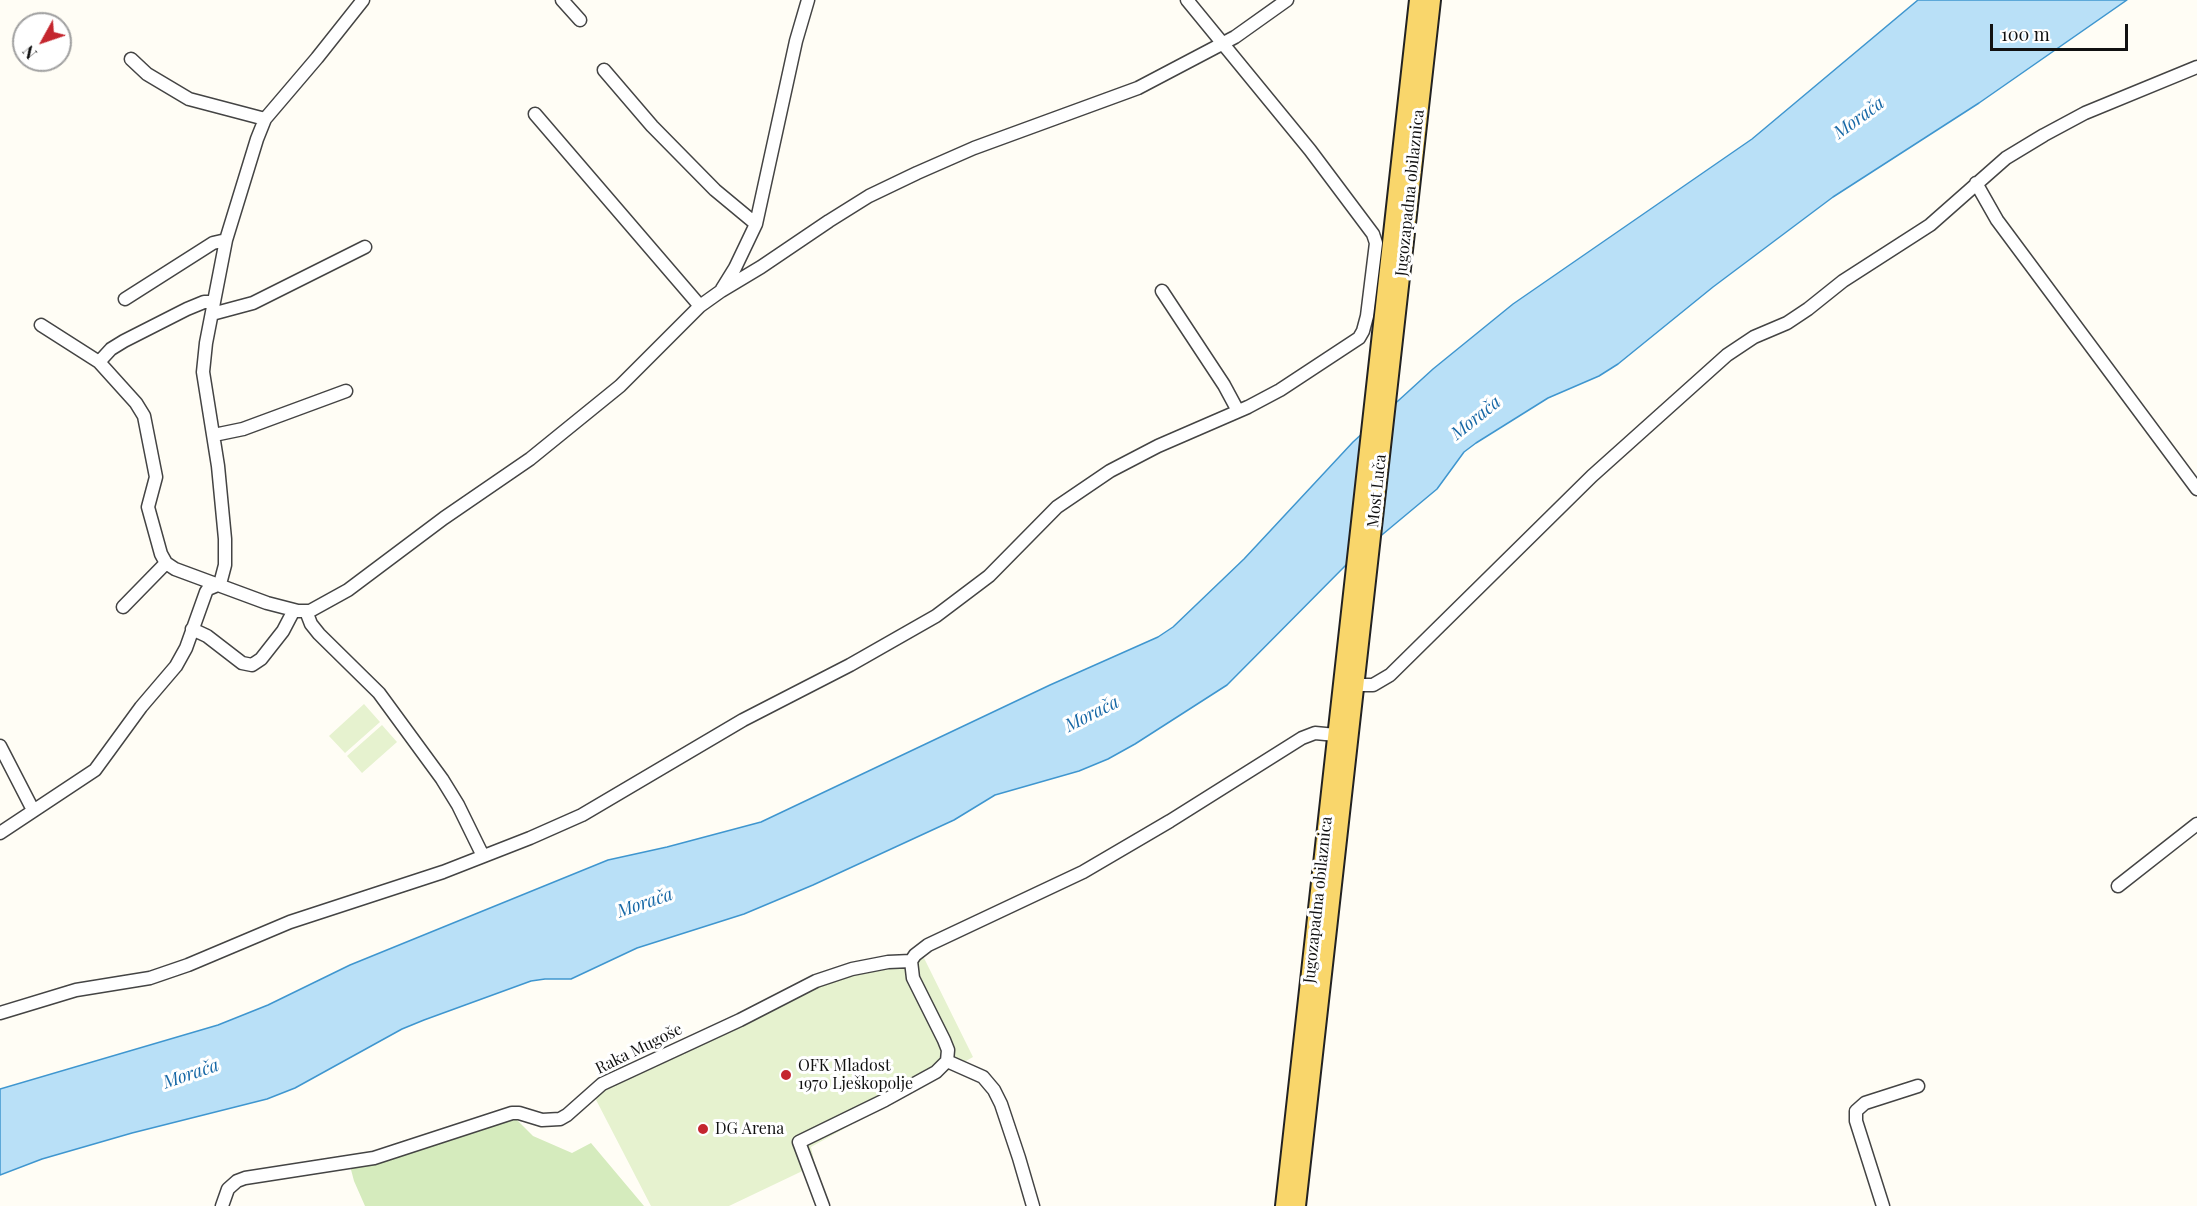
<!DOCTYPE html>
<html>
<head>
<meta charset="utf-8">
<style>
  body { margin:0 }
  #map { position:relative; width:2197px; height:1206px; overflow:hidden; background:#fffdf5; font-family:"Playfair Display",serif }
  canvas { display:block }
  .north { position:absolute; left:12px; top:12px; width:60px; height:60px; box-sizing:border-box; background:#fff; border:2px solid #a0a0a0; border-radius:50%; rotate:230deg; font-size:16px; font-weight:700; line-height:24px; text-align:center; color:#111 }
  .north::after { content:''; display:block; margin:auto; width:21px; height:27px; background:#c4262e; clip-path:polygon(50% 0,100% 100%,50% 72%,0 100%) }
  .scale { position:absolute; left:1990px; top:24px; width:138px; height:27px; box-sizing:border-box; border:3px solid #111; border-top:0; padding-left:8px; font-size:18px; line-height:21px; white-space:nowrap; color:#111; -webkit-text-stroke:4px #fff; paint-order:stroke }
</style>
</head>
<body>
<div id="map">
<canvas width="2197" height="1206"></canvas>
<div class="north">N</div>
<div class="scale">100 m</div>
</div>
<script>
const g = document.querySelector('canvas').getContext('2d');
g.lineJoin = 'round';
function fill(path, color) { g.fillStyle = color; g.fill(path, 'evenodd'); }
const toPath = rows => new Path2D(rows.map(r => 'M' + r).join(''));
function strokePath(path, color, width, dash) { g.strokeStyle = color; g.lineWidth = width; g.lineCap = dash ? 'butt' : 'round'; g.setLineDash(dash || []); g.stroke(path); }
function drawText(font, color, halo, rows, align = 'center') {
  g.font = font + ' "Playfair Display",serif'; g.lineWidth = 6; g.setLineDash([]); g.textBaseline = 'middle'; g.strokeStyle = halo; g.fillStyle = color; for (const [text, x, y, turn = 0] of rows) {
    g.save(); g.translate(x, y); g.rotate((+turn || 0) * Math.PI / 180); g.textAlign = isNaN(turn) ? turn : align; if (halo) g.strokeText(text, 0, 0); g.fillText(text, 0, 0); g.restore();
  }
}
fill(toPath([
  [511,1114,533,1136,572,1153,591,1143,644,1206,365,1206,354,1181,349,1162]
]), '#d5ebbd');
fill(toPath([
  [364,704,380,722,345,753,329,736],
  [382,725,397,742,362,773,347,756],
  [924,958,973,1057,811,1147,815,1165,729,1206,651,1206,593,1094,814,986]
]), '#e6f2cf');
const water = toPath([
  [1918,0,2127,0,1979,103,1833,197,1713,287,1618,364,1599,376,1548,398,1476,443,1464,452,1437,489,1347,564,1227,685,1135,744,1108,759,1079,771,995,795,954,820,813,885,744,914,637,948,571,979,545,979,531,981,424,1020,402,1029,295,1088,267,1099,132,1133,42,1159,0,1175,0,1089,218,1025,268,1005,350,965,608,860,667,847,761,822,1050,685,1158,637,1173,627,1244,559,1353,442,1433,369,1513,304,1752,139,1918,0]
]);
fill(water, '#b9e0f7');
strokePath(water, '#3f96cf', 1.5);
const minor = toPath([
  [562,0,580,20],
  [131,59,147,74,189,99,265,119],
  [604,70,652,126,715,190,756,224],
  [535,114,700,306],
  [1976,183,1997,220,2197,489],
  [722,289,735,268,756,224,796,41,808,0],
  [1162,291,1224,385,1238,411],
  [125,299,213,243,226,240],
  [212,314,253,303,365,247],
  [41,325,99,362,136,403,144,416,156,477,148,507,161,554,166,563,175,569,267,603,298,611,310,611,348,590,444,518,530,459,620,386,700,306,721,291,761,267,829,221,869,196,917,173,974,148,1138,88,1235,37,1287,0],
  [99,362,111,349,124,341,187,309,204,302,214,302],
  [214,435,243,429,346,391],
  [220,584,225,565,225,539,218,466,203,372,206,343,226,240,257,139,265,119,317,58,363,0],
  [123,607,166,563],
  [306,611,311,624,319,634,379,693,442,779,458,805,483,856],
  [192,629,207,636,242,663,252,665,261,659,283,631,294,610],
  [1356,685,1373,685,1390,675,1592,476,1727,355,1754,337,1787,323,1808,309,1843,281,1930,225,2006,158,2044,135,2085,113,2197,67],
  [0,746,33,810],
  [0,833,95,770,141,707,176,666,186,648,206,592,208,589,220,584],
  [2118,886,2197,824],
  [0,1013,76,990,150,978,188,965,290,922,443,872,530,838,582,815,743,720,850,665,936,616,989,576,1057,507,1110,471,1158,446,1248,407,1280,390,1359,338,1363,331,1367,316,1376,243,1373,234,1310,150,1187,0],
  [947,1061,983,1077,994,1090,1001,1104,1019,1158,1033,1206],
  [222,1206,228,1189,237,1181,245,1178,374,1158,512,1113,519,1113,542,1120,560,1119,567,1115,602,1084,740,1020,816,981,852,969,888,962,911,961],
  [823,1206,799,1142,885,1100,936,1072,947,1061,948,1050,944,1040,913,978,911,961,915,955,928,945,1083,872,1170,821,1302,738,1315,733,1336,735],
  [1883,1206,1856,1121,1856,1111,1865,1103,1918,1086]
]);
const major = toPath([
  [1284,1206,1418,0],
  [1297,1206,1432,0]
]);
strokePath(minor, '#444', 15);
strokePath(major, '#222', 20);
strokePath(minor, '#fff', 12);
strokePath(major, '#f9d66b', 16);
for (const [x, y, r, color] of [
  [786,1075,6,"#c4262e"],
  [703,1129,6,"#c4262e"]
]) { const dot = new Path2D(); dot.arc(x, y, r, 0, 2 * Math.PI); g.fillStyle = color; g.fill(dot); strokePath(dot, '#fff', 2); }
drawText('16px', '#111', '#fff', [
  ["Jugozapadna obilaznica",1410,193,-84],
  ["Most Luča",1377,491,-84],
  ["Jugozapadna obilaznica",1318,900,-84],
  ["Raka Mugoše",639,1049,-26]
]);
drawText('16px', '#111', '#fff', [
  ["OFK Mladost",798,1066],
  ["1970 Lješkopolje",798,1084],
  ["DG Arena",715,1129]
], 'left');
drawText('italic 18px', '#1768a6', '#fff', [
  ["Morača",1859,118,-36],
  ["Morača",1476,418,-39],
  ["Morača",1092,714,-27],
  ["Morača",645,903,-19],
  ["Morača",191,1074,-19]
]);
</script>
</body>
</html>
